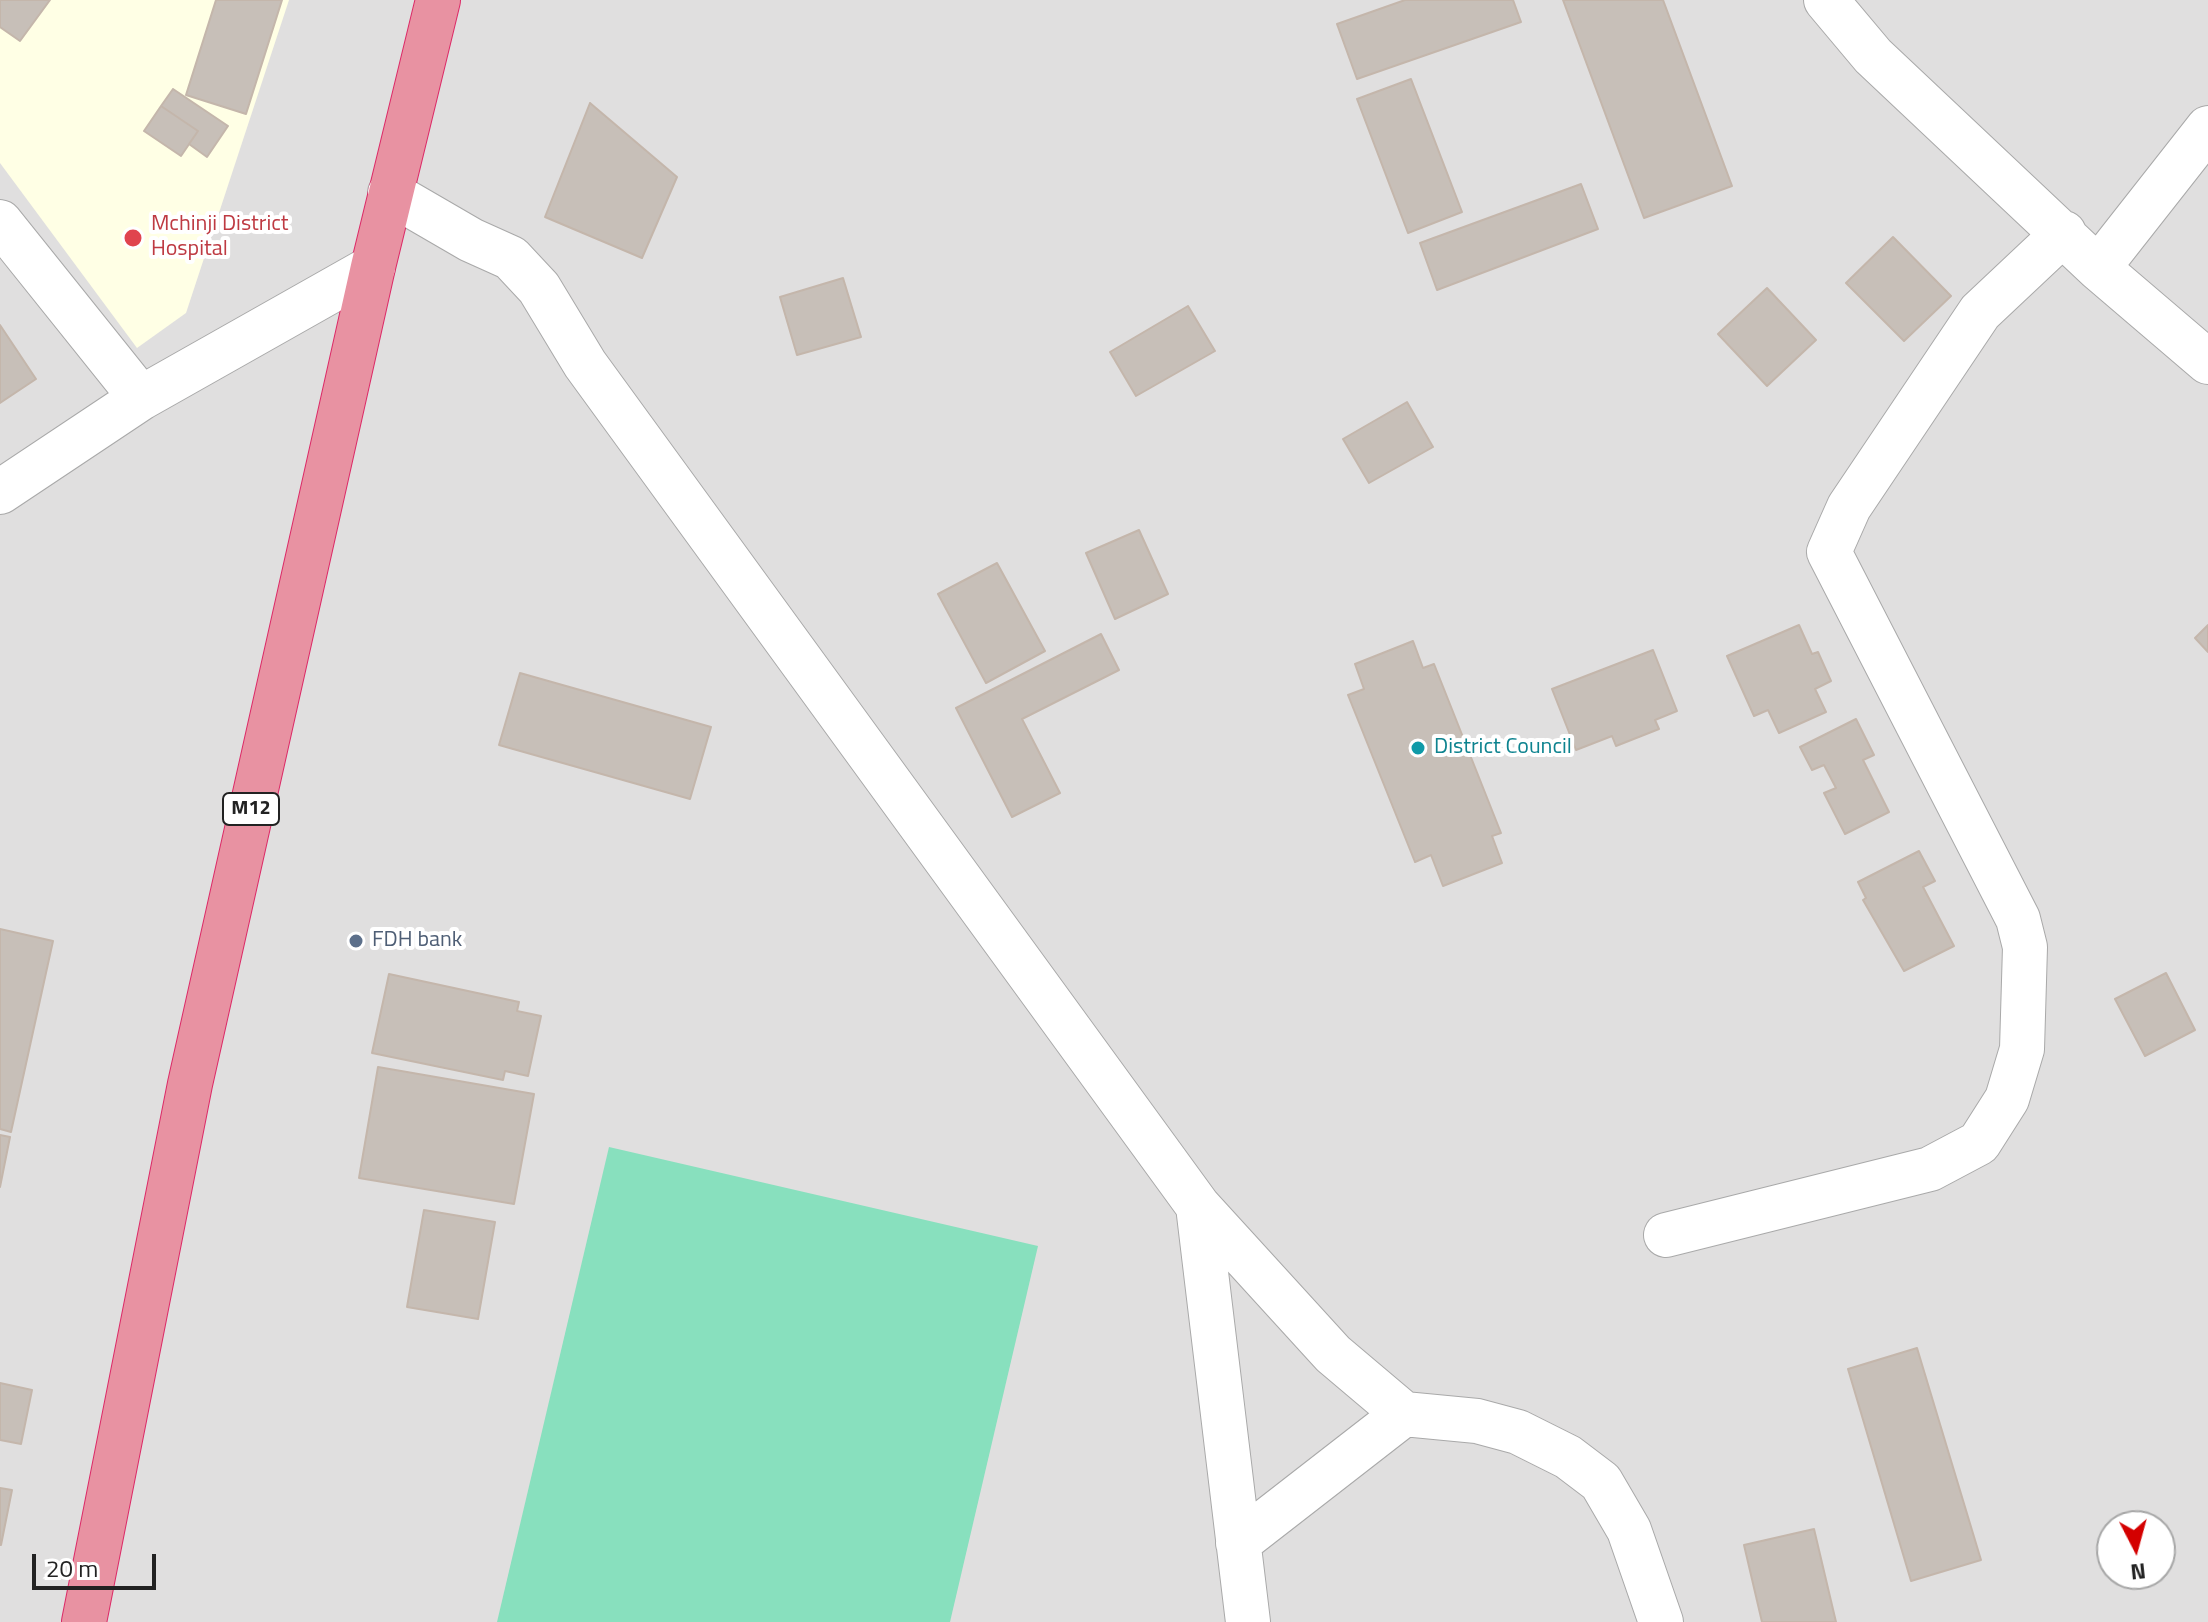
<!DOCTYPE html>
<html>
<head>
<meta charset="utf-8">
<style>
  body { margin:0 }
  #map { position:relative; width:2208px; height:1622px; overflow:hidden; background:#f2efe9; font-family:"Titillium Web",sans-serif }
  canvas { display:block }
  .north { position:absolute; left:2096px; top:1510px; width:80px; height:80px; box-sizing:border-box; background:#fff; border:2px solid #a7a7a7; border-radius:50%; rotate:174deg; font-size:22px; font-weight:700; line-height:32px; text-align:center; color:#222 }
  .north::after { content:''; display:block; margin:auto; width:28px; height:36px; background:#d40000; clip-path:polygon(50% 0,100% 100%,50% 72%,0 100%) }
  .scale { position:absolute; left:32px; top:1554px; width:124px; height:36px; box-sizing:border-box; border:4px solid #222; border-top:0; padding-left:10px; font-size:24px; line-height:28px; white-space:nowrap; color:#222; -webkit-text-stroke:6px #fff; paint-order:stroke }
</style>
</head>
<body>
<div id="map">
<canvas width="2208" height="1622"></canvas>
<div class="north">N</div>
<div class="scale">20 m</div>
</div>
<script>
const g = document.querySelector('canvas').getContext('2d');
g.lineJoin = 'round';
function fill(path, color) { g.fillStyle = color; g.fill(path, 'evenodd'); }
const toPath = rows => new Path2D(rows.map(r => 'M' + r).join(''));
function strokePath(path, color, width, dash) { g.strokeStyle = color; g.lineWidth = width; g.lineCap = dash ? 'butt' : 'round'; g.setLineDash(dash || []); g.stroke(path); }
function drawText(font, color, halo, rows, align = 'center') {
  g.font = font + ' "Titillium Web",sans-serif'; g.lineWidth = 8; g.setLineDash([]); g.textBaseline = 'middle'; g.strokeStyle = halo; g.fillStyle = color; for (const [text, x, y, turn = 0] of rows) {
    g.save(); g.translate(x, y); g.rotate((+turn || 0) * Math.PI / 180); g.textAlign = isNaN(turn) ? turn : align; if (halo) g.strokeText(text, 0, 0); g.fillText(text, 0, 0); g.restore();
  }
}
fill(toPath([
  [0,0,2208,0,2208,1622,0,1622],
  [2112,1526,2160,1526,2160,1574,2112,1574]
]), '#e0dfdf');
fill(toPath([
  [0,0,289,0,186,313,137,348,0,163]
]), '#ffffe5');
fill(toPath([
  [609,1147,1038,1246,950,1622,497,1622]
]), '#88e0be');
const building = toPath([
  [0,0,50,0,20,41,0,27,0,0],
  [216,0,282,0,246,114,186,95,216,0],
  [1405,0,1513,0,1521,22,1357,79,1337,24,1405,0],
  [1563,0,1663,0,1732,186,1644,218,1563,0],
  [1411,79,1462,212,1408,233,1357,99,1411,79],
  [173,89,228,126,207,157,189,144,198,131,161,106,173,89],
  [590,103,677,177,642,258,545,217,590,103],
  [161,106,198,131,181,156,144,131,161,106],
  [1581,184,1598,229,1437,290,1420,243,1581,184],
  [1893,237,1951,296,1904,341,1846,283,1893,237],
  [843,278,861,337,797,355,780,297,843,278],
  [1767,288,1816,340,1767,386,1718,334,1767,288],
  [1188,306,1215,351,1136,396,1110,352,1188,306],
  [0,325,36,379,0,403,0,325],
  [1407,402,1433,447,1369,483,1343,439,1407,402],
  [1139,530,1168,594,1115,619,1086,553,1139,530],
  [997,563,1045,651,986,683,938,594,997,563],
  [1799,625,1812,654,1818,652,1831,681,1815,689,1826,712,1779,733,1768,710,1754,716,1727,656,1799,625],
  [2208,625,2208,652,2195,638,2208,625],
  [1101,634,1119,670,1022,719,1060,793,1012,817,956,708,1101,634],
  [1413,641,1423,668,1434,664,1501,833,1492,836,1502,863,1443,886,1431,855,1415,862,1348,695,1364,689,1355,664,1413,641],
  [1653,650,1677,711,1655,720,1659,729,1616,746,1612,736,1576,750,1552,689,1653,650],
  [520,673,711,727,690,799,499,745,520,673],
  [1856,719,1874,755,1863,760,1889,812,1845,834,1824,793,1836,788,1824,765,1812,770,1800,747,1856,719],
  [1919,851,1935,881,1923,887,1954,946,1904,971,1863,900,1866,898,1858,882,1919,851],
  [0,929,53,941,11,1132,0,1129,0,929],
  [2166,973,2195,1030,2145,1056,2115,999,2166,973],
  [389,974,519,1002,517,1011,541,1016,528,1076,505,1071,503,1080,372,1053,389,974],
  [378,1067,534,1094,514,1204,359,1178,378,1067],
  [0,1135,10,1137,0,1187,0,1135],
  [424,1210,495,1222,478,1319,407,1307,424,1210],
  [1917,1348,1981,1560,1911,1581,1848,1369,1917,1348],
  [0,1383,32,1390,21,1444,0,1440,0,1383],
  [0,1488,12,1490,1,1545,0,1545,0,1488],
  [1814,1529,1836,1622,1762,1622,1744,1545,1814,1529]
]);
fill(building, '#c7bfb8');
strokePath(building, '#c4b6ab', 2);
const minor = toPath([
  [1826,0,1873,56,2098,268,2208,362],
  [390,193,471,240,511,258,539,288,585,364,1198,1206,1333,1354,1404,1414,1477,1421,1518,1432,1568,1457,1601,1482,1629,1530,1661,1622],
  [0,222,141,398],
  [2098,268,2208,128],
  [0,492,141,398,373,267],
  [1198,1206,1248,1622],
  [1666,1235,1930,1169,1979,1143,2007,1099,2022,1049,2025,947,2018,919,1829,552,1849,507,1980,312,2064,233],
  [1238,1543,1404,1414]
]);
const highway = toPath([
  [84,1622,190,1084,373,267,438,0]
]);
strokePath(minor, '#a9a9a9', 46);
strokePath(highway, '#dc2a67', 46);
strokePath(minor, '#fff', 44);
strokePath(highway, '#e892a2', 44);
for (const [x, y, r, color] of [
  [133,238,10,"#e0444e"],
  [1418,748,8,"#0f9aa8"],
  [356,941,8,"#5c6f8a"]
]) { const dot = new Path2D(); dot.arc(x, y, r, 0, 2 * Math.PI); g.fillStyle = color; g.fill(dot); strokePath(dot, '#fff', 3); }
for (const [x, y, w] of [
  [251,809,56]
]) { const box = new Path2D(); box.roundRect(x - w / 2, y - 16, w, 32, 6); g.fillStyle = '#fff'; g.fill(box); strokePath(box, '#222', 2); }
drawText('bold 20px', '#222', null, [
  ["M12",251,809]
]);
drawText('22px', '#be3a42', '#fff', [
  ["Mchinji District",151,225],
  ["Hospital",151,250]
], 'left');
drawText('22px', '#0d838f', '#fff', [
  ["District Council",1434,748]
], 'left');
drawText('22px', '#4e5e75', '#fff', [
  ["FDH bank",372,941]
], 'left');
</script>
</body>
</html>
